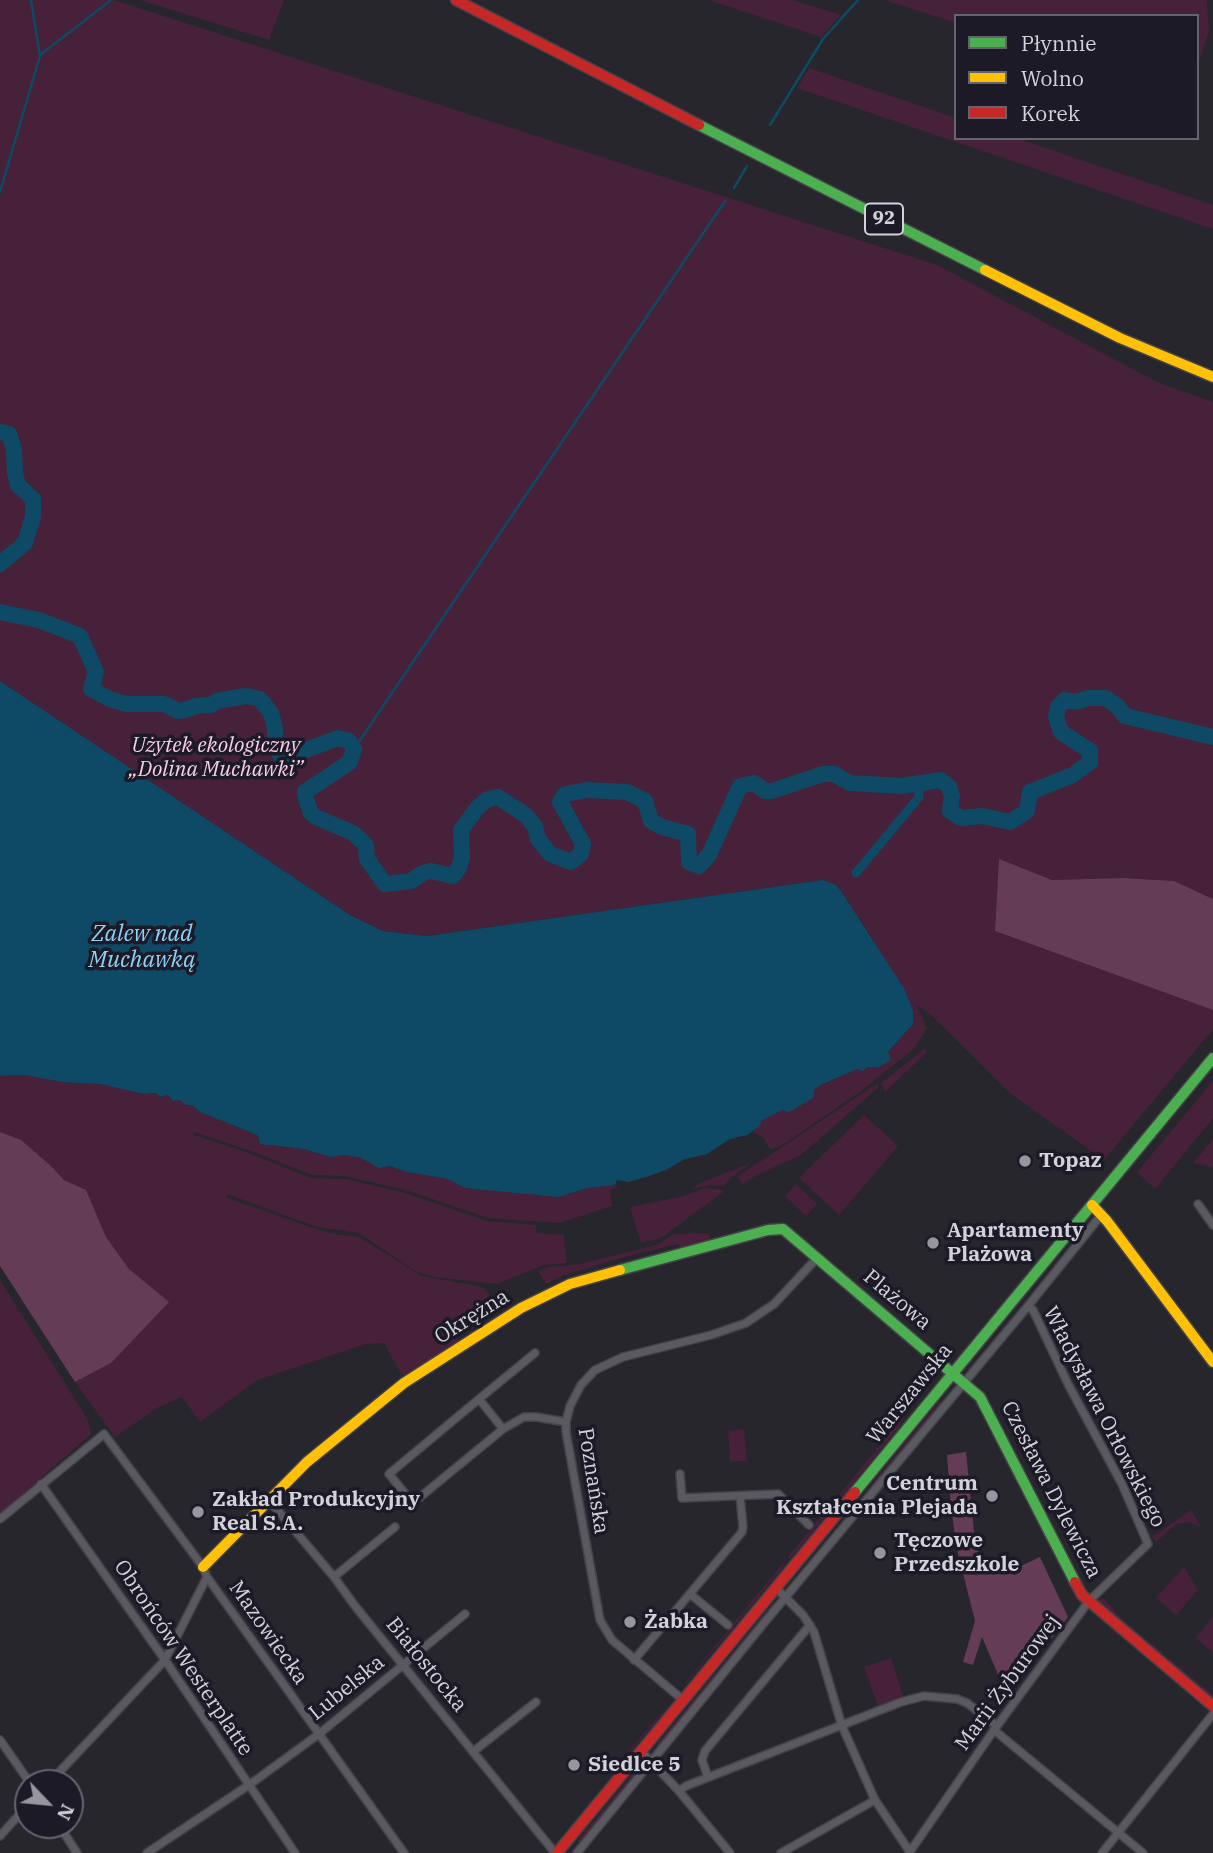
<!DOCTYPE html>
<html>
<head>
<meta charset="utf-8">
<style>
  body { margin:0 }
  #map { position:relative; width:1213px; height:1853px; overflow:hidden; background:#27262d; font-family:"IBM Plex Serif",serif }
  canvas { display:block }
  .legend { position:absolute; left:954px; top:14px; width:245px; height:126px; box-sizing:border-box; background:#1b1a26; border:2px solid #65646e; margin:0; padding:9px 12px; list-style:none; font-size:21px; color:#d3d2db }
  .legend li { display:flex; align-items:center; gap:14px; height:35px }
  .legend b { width:35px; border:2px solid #65646e }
  .north { position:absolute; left:14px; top:1769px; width:70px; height:70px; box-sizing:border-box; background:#1b1a26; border:2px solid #65646e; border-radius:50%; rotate:116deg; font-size:19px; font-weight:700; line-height:28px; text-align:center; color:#d3d2db }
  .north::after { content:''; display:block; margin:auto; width:24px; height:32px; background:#97969e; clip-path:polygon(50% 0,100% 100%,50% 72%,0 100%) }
</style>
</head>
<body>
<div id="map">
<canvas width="1213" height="1853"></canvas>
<ul class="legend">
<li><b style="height:9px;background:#4caf50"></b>Płynnie</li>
<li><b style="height:9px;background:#ffc107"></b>Wolno</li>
<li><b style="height:9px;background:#c62828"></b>Korek</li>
</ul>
<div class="north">N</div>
</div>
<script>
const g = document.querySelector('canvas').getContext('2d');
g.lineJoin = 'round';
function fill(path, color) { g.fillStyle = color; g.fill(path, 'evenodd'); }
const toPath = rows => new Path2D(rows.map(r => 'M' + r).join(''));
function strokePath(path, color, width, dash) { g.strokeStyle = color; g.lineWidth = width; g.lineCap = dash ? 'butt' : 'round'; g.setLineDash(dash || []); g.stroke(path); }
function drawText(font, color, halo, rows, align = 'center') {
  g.font = font + ' "IBM Plex Serif",serif'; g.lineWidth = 7; g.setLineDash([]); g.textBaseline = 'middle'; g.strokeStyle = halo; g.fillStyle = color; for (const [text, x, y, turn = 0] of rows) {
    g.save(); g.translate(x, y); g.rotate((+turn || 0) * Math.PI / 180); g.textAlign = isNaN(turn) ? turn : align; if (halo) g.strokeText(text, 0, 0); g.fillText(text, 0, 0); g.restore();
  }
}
fill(toPath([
  [0,0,114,0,937,265,1157,382,1213,402,1213,899,1174,881,1123,878,1052,880,999,860,995,931,1213,1010,1213,1029,1104,1160,1011,1094,932,1016,916,1004,927,1028,914,1049,861,1091,784,1144,770,1150,764,1138,753,1132,761,1121,821,1085,857,1069,861,1070,867,1067,879,1067,890,1060,888,1052,913,1024,873,939,843,894,836,885,823,880,427,936,383,931,350,915,0,681],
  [140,0,284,0,269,40],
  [709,0,793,0,841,15,821,37],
  [885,0,1207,0,1209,31,1197,68,1197,16,956,16,956,23],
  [809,68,956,118,956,138,1017,138,1213,205,1213,229,797,88],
  [924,1049,927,1052,885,1092,881,1083],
  [24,1075,62,1082,100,1084,144,1094,156,1093,160,1097,168,1095,192,1105,200,1112,252,1133,271,1146,303,1149,331,1157,344,1155,361,1158,407,1172,448,1179,465,1188,570,1194,588,1188,615,1185,619,1187,610,1190,612,1206,559,1223,488,1218,406,1190,344,1176,312,1175,251,1151,194,1132,194,1135,249,1153,311,1178,346,1179,405,1193,487,1221,536,1225,536,1233,564,1235,567,1263,544,1265,497,1284,434,1277,415,1271,359,1233,317,1227,227,1194,227,1198,328,1233,359,1237,422,1276,483,1287,501,1309,456,1337,460,1342,455,1345,402,1376,384,1343,365,1344,257,1380,200,1422,182,1397,157,1408,115,1437,75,1382,111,1363,141,1280,129,1269,106,1237,86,1190,64,1180,52,1167,0,1132,0,1076],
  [1213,1081,1213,1118,1155,1189,1137,1172],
  [878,1083,878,1088,801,1155,757,1175,743,1184,737,1177],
  [864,1115,898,1146,839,1215,799,1178],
  [1213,1139,1213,1167,1193,1163],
  [751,1163,732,1177,723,1186,710,1185,692,1189,700,1183],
  [796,1184,817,1204,806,1216,785,1196],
  [706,1188,723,1190,723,1192,661,1238,641,1243,630,1207,680,1197],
  [708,1233,711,1240,681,1249,678,1244,632,1255,564,1275,546,1284,538,1271,550,1267,580,1264,656,1245,674,1234],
  [0,1280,88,1420,91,1434,0,1514],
  [940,1401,944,1404,884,1476,881,1476,870,1490,871,1485],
  [912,1403,899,1427,790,1559,788,1557,899,1422],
  [744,1429,747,1461,730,1462,728,1431],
  [1191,1510,1201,1527,1188,1522,1176,1524,1156,1542,1152,1537],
  [783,1563,785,1565,685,1685,685,1683],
  [1184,1567,1198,1590,1176,1615,1156,1598],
  [1098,1597,1104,1599,1124,1621,1163,1653,1159,1655,1099,1604],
  [776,1603,656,1752,657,1744,771,1605],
  [1213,1617,1213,1651,1212,1652,1196,1638],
  [891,1658,903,1696,878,1706,864,1667],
  [1169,1658,1213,1695,1213,1698,1170,1664],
  [667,1706,667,1708,609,1778,617,1765],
  [642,1766,644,1766,582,1843,577,1841,633,1773]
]), '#462139');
fill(toPath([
  [999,859,1052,880,1123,878,1174,881,1213,899,1213,1010,995,931],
  [0,1132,21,1140,52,1167,64,1180,86,1190,106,1237,129,1269,169,1302,111,1363,75,1382,0,1266],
  [966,1452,974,1532,982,1572,989,1574,995,1556,1021,1566,1040,1557,1068,1617,1045,1647,1040,1643,1005,1691,982,1637,973,1665,963,1662,975,1621,957,1549,951,1508,947,1455]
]), '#653c56');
fill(toPath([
  [0,681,350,915,383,931,427,936,823,880,836,885,843,894,905,990,913,1011,913,1024,888,1052,891,1060,879,1067,867,1067,863,1071,857,1069,821,1085,814,1090,813,1098,789,1112,782,1110,761,1121,760,1126,747,1135,730,1139,707,1154,685,1159,666,1170,646,1177,628,1182,617,1180,615,1185,588,1188,558,1197,465,1188,448,1179,407,1172,389,1166,379,1168,361,1158,344,1155,331,1157,303,1149,260,1144,258,1136,252,1133,200,1112,192,1105,186,1105,180,1100,173,1101,168,1095,160,1097,156,1093,144,1094,100,1084,62,1082,24,1075,0,1076]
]), '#0e4a65');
strokePath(toPath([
  [40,55,110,1],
  [770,125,823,39,858,0],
  [734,188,747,166],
  [0,192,40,56,31,0],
  [354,749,725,201]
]), '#0e4a65', 2.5);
strokePath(toPath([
  [856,873,919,797,919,783]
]), '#0e4a65', 9);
strokePath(toPath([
  [0,432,9,434,14,449,15,473,18,485,33,499,33,517,25,543,0,564],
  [0,612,39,620,80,636,96,672,91,689,112,700,127,704,164,704,178,711,186,710,196,706,211,705,217,701,246,696,260,699,271,713,275,728,275,741,280,755,287,757,338,738,349,741,354,749,350,762,305,792,306,799,311,813,316,817,353,833,366,845,367,859,385,884,411,881,423,873,431,871,453,876,459,868,462,857,461,830,478,807,488,799,498,797,527,816,535,827,538,839,550,854,571,862,581,854,583,844,560,802,565,794,587,790,627,792,645,801,651,821,662,827,688,834,689,862,699,866,709,855,740,786,754,783,765,791,772,791,823,774,834,774,850,783,901,786,941,780,949,787,952,796,950,811,961,818,982,816,1010,822,1027,811,1030,792,1073,775,1090,762,1090,751,1061,732,1056,717,1058,707,1065,700,1076,702,1088,698,1106,698,1118,707,1125,716,1213,737]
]), '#0e4a65', 16);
const street = toPath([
  [1198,1204,1213,1225],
  [479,1399,535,1353],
  [503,1429,419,1498,413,1500,407,1496,389,1474,479,1399,503,1429,524,1417,536,1417,566,1422],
  [680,1474,682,1498,778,1494,809,1525],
  [41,1484,165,1660,295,1853],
  [269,1500,334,1577,355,1606,555,1853],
  [0,1519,104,1434,203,1567,207,1577,404,1853],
  [334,1577,395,1527],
  [776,1588,803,1615,814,1632,842,1726,875,1800,910,1852],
  [690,1594,728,1625],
  [634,1660,742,1532,743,1527,740,1496],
  [683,1700,612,1640,600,1620,566,1432,566,1422,570,1406,581,1385,595,1370,623,1357,711,1335,746,1323,774,1304,818,1257],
  [994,1730,1143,1853],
  [0,1740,30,1783],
  [474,1751,536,1702],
  [641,1751,679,1791,730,1853],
  [708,1777,702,1760,705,1751,810,1625],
  [49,1783,165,1660,207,1577],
  [679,1791,686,1786,901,1702,924,1696,957,1699,967,1703,997,1726],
  [59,1825,77,1853],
  [0,1836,28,1805],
  [147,1853,249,1785,319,1734,465,1614],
  [577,1853,764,1623,1028,1306,1102,1214],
  [781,1853,875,1800],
  [909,1853,994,1730,1089,1601,1148,1544,1122,1484,1069,1386,1033,1310,1028,1306],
  [1102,1853,1213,1714]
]);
const fast = toPath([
  [699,125,985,270],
  [620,1270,768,1230,783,1229,980,1397,1075,1582],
  [855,1492,1213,1058]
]);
const slow = toPath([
  [985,270,1120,338,1213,377],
  [1092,1205,1107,1221,1213,1362],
  [203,1567,307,1462,404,1383,521,1308,570,1284,620,1270]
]);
const jam = toPath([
  [456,0,699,125],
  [1075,1582,1082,1595,1213,1706],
  [557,1853,855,1492]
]);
strokePath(street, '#434248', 10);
strokePath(fast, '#434248', 13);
strokePath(slow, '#434248', 13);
strokePath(jam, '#434248', 13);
strokePath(street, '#59595f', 7);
strokePath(fast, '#4caf50', 10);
strokePath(slow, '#ffc107', 10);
strokePath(jam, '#c62828', 10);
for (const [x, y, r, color] of [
  [1025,1161,7,"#97969e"],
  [933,1243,7,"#97969e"],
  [992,1496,7,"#97969e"],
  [198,1512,7,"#97969e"],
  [880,1553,7,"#97969e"],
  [630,1622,7,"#97969e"],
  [574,1765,7,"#97969e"]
]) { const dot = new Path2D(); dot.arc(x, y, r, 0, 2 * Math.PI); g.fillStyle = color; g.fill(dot); strokePath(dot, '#1b1a26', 2.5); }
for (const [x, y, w] of [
  [884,219,38]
]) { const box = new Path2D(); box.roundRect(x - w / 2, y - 15.5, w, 31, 5); g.fillStyle = '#1b1a26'; g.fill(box); strokePath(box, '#d3d2db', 2); }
drawText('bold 19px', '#d3d2db', null, [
  ["92",884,219]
]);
drawText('italic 21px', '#fbcbe6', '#1b1a26', [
  ["Użytek ekologiczny",216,746],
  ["„Dolina Muchawki”",216,770]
]);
drawText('bold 21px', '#d3d2db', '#1b1a26', [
  ["Topaz",1039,1161],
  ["Apartamenty",947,1231],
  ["Plażowa",947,1255],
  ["Centrum",978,1484,"right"],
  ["Kształcenia Plejada",978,1508,"right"],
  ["Zakład Produkcyjny",212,1500],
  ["Real S.A.",212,1524],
  ["Tęczowe",894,1541],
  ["Przedszkole",894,1565],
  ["Żabka",644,1622],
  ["Siedlce 5",588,1765]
], 'left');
drawText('21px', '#d3d2db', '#1b1a26', [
  ["Plażowa",897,1300,40],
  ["Okrężna",472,1317,-32],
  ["Warszawska",910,1394,-51],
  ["Władysława Orłowskiego",1104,1417,63],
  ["Poznańska",593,1481,81],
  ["Czesława Dylewicza",1051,1490,63],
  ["Mazowiecka",268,1633,55],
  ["Obrońców Westerplatte",183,1658,56],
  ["Białostocka",426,1665,51],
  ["Marii Żyburowej",1008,1683,-54],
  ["Lubelska",347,1688,-39]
]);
drawText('italic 23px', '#8dd1f6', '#1b1a26', [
  ["Zalew nad",142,934],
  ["Muchawką",142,960]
]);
</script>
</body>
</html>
